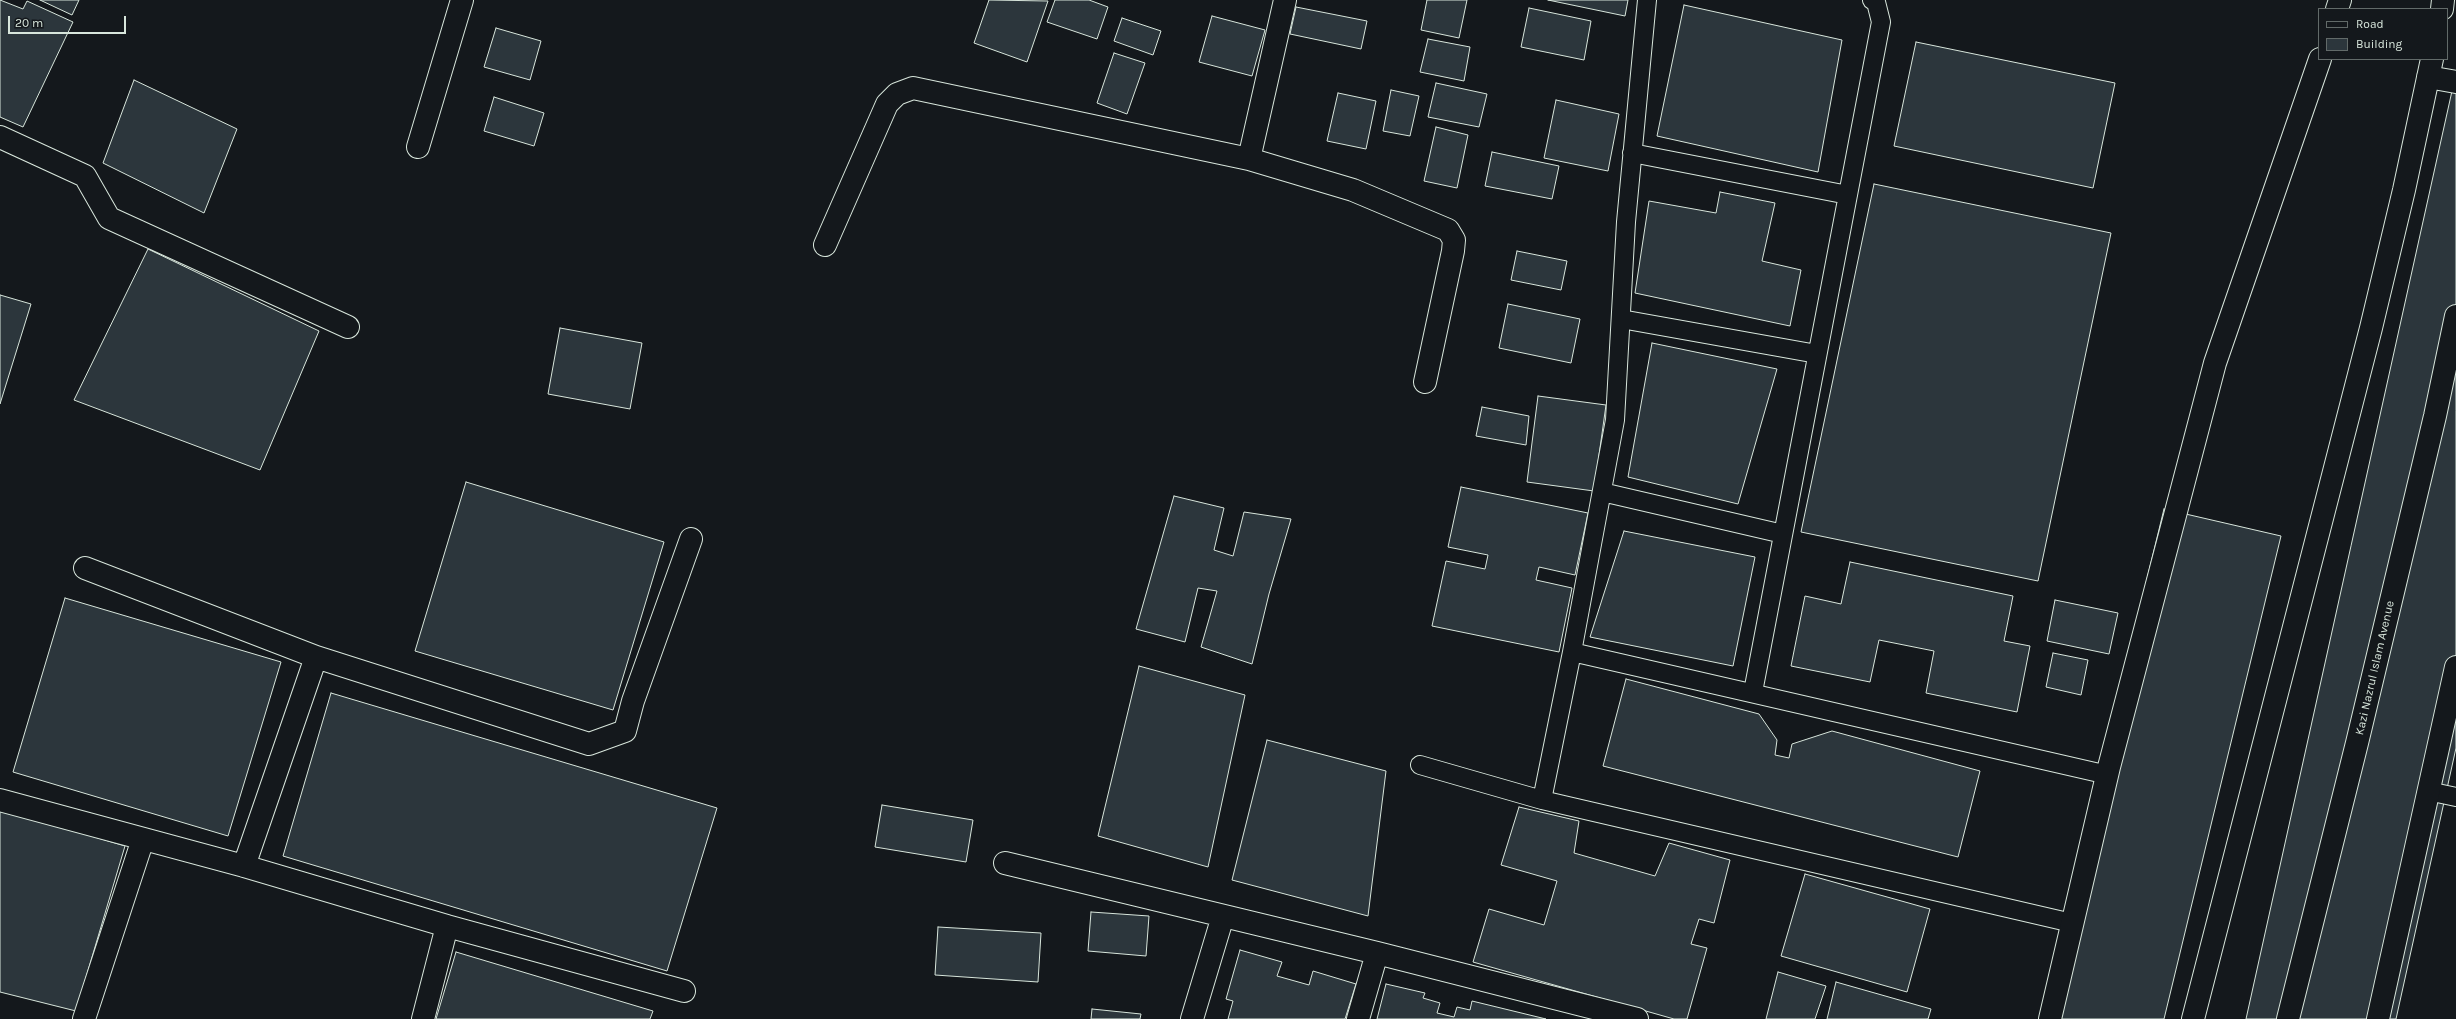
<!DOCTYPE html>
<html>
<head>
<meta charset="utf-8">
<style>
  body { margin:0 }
  #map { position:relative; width:2456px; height:1019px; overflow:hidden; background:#14181c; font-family:Karla,sans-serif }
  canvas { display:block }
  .legend { position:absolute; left:2318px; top:8px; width:130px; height:52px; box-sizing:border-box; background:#14181c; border:1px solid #626a69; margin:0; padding:5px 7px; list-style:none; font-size:12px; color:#d8e6dc }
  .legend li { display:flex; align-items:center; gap:8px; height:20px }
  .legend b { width:20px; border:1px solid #626a69 }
  .scale { position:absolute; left:8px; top:16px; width:118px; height:18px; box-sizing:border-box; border:2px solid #d8e6dc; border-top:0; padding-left:5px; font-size:12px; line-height:14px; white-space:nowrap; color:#d8e6dc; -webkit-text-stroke:3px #14181c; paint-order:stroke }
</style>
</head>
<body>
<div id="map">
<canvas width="2456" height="1019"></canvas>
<ul class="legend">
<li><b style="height:5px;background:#14181c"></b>Road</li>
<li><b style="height:11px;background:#2c363c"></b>Building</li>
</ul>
<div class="scale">20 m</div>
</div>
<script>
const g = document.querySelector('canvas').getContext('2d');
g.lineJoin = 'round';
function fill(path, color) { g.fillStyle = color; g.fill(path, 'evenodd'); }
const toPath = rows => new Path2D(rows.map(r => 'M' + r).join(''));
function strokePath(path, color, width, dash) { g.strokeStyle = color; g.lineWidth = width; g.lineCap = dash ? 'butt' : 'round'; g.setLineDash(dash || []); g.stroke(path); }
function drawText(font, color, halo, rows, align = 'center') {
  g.font = font + ' Karla,sans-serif'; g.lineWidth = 3; g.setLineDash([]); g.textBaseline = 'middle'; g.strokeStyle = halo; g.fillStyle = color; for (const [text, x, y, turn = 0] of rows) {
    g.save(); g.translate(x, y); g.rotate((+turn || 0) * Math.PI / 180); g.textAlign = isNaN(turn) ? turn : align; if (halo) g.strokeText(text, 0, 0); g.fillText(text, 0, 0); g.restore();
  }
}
const building = toPath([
  [0,0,23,9,27,1,73,22,23,127,0,117,0,0],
  [40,0,79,0,72,15,40,0],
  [989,0,1048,1,1027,62,974,43,989,0],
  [1055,0,1089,0,1108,7,1097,39,1047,22,1055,0],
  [1427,0,1467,0,1459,38,1421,30,1427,0],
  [1548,0,1628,0,1625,16,1548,0],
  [1684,5,1842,40,1818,172,1657,136,1684,5],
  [1296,7,1367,21,1361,49,1290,34,1296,7],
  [1529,8,1591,21,1584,60,1521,47,1529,8],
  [1212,16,1265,30,1252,76,1199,62,1212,16],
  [1122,18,1161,31,1153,55,1114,41,1122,18],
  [496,28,541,41,530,80,484,67,496,28],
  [1428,39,1470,47,1464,81,1420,72,1428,39],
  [1916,42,2115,83,2093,188,1894,146,1916,42],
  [1114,53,1145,63,1127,114,1097,103,1114,53],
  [2456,73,2456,748,2396,1019,2246,1019,2456,73],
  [134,80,237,129,204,213,103,163,134,80],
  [1436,83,1487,94,1479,127,1428,117,1436,83],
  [1391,90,1419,96,1410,136,1383,131,1391,90],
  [1338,93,1376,101,1366,149,1327,141,1338,93],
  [494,97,544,113,534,146,484,131,494,97],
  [1556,100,1619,114,1608,171,1544,158,1556,100],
  [1436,127,1468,135,1457,188,1424,181,1436,127],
  [1492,152,1559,166,1552,199,1485,186,1492,152],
  [1874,184,2111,233,2038,581,1801,532,1874,184],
  [1720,192,1775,203,1762,261,1801,270,1790,326,1635,293,1649,201,1716,213,1720,192],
  [148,249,319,331,260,470,74,400,148,249],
  [1517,251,1567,261,1561,290,1511,280,1517,251],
  [0,295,31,304,0,404,0,295],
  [1508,304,1580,319,1571,363,1499,348,1508,304],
  [560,328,642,343,630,409,548,394,560,328],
  [1652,343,1777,369,1738,504,1628,477,1652,343],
  [1538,396,1606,405,1594,491,1527,482,1538,396],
  [1482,407,1529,416,1526,445,1476,436,1482,407],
  [466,482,664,542,613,710,415,651,466,482],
  [1461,487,1588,513,1575,575,1539,567,1536,580,1572,588,1559,652,1432,626,1446,561,1485,569,1488,555,1448,547,1461,487],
  [1174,496,1224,508,1214,550,1233,556,1244,512,1291,519,1269,594,1252,664,1201,647,1217,591,1198,588,1185,642,1136,629,1174,496],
  [2164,509,2281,536,2164,1019,2040,1019,2164,509],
  [1624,531,1755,557,1733,666,1590,637,1624,531],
  [1850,562,2013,596,2004,641,2030,646,2017,712,1926,693,1934,651,1879,640,1870,682,1791,666,1805,596,1841,604,1850,562],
  [65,598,281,662,228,836,13,772,65,598],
  [2055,600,2118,613,2109,654,2047,641,2055,600],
  [2053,653,2088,660,2081,695,2046,687,2053,653],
  [1139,666,1245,695,1208,867,1098,836,1139,666],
  [1626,679,1759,714,1777,740,1775,755,1789,758,1792,744,1832,731,1980,771,1958,857,1603,766,1626,679],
  [331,693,717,808,667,971,283,856,331,693],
  [1267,740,1386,771,1368,916,1232,880,1267,740],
  [882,805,973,820,966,862,875,847,882,805],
  [1519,807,1579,821,1574,853,1655,876,1669,843,1730,860,1714,923,1699,919,1691,944,1707,948,1687,1019,1674,1019,1473,962,1489,909,1544,925,1557,881,1501,865,1519,807],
  [0,809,125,846,76,1011,0,992,0,809],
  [1805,874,1930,909,1907,992,1781,956,1805,874],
  [1091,912,1149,916,1146,956,1088,951,1091,912],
  [938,927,1041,933,1038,982,935,975,938,927],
  [1240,950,1282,962,1277,976,1309,985,1313,971,1356,984,1345,1019,1228,1019,1233,1001,1226,999,1240,950],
  [456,952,653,1011,650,1019,436,1019,456,952],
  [1778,972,1826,986,1815,1019,1766,1019,1778,972],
  [1836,982,1931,1009,1928,1019,1827,1019,1836,982],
  [1386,984,1425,993,1423,998,1440,1003,1437,1013,1454,1017,1457,1007,1470,1010,1472,1001,1546,1019,1377,1019,1386,984],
  [1092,1009,1141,1014,1140,1019,1091,1019,1092,1009]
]);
fill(building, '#2c363c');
strokePath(building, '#d8e6dc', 1);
const lane = toPath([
  [1647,0,1626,222,1615,420,1572,652,2108,775],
  [1632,153,1848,195],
  [1621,319,1817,354],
  [1602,492,1783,534],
  [1572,652,1542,800,2072,923],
  [1753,692,1881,22,1876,2,1872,0],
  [1420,765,1542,800],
  [2428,791,2456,797]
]);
const street = toPath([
  [0,137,85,176,109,218,348,327],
  [418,147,462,0],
  [1249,159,1353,190,1448,230,1454,240,1453,251,1425,382],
  [825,245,887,104,897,94,913,88,1249,159,1285,0],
  [85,568,316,657,244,866],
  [316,657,589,744,625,731,633,701,691,539],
  [0,800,244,866,447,926,423,1019],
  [1005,863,1377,953,1637,1019],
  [447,926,684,991],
  [84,1019,143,839],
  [1192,1019,1223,916],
  [1358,1019,1377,953]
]);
const secondary = toPath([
  [2337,9,2340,0],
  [2050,1019,2109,767,2215,363,2320,59]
]);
const primary = toPath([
  [2442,9,2443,0],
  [2428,77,2456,82],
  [2193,1019,2371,328,2404,190,2432,59],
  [2288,1019,2357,743,2435,416,2456,316],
  [2378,1019,2456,667]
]);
strokePath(lane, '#d8e6dc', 20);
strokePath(street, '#d8e6dc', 24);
strokePath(secondary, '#d8e6dc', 24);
strokePath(primary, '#d8e6dc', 24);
strokePath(lane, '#14181c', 18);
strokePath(street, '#14181c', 22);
strokePath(secondary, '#14181c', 22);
strokePath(primary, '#14181c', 22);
drawText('12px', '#d8e6dc', '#14181c', [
  ["Kazi Nazrul Islam Avenue",2375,668,-77]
]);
</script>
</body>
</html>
